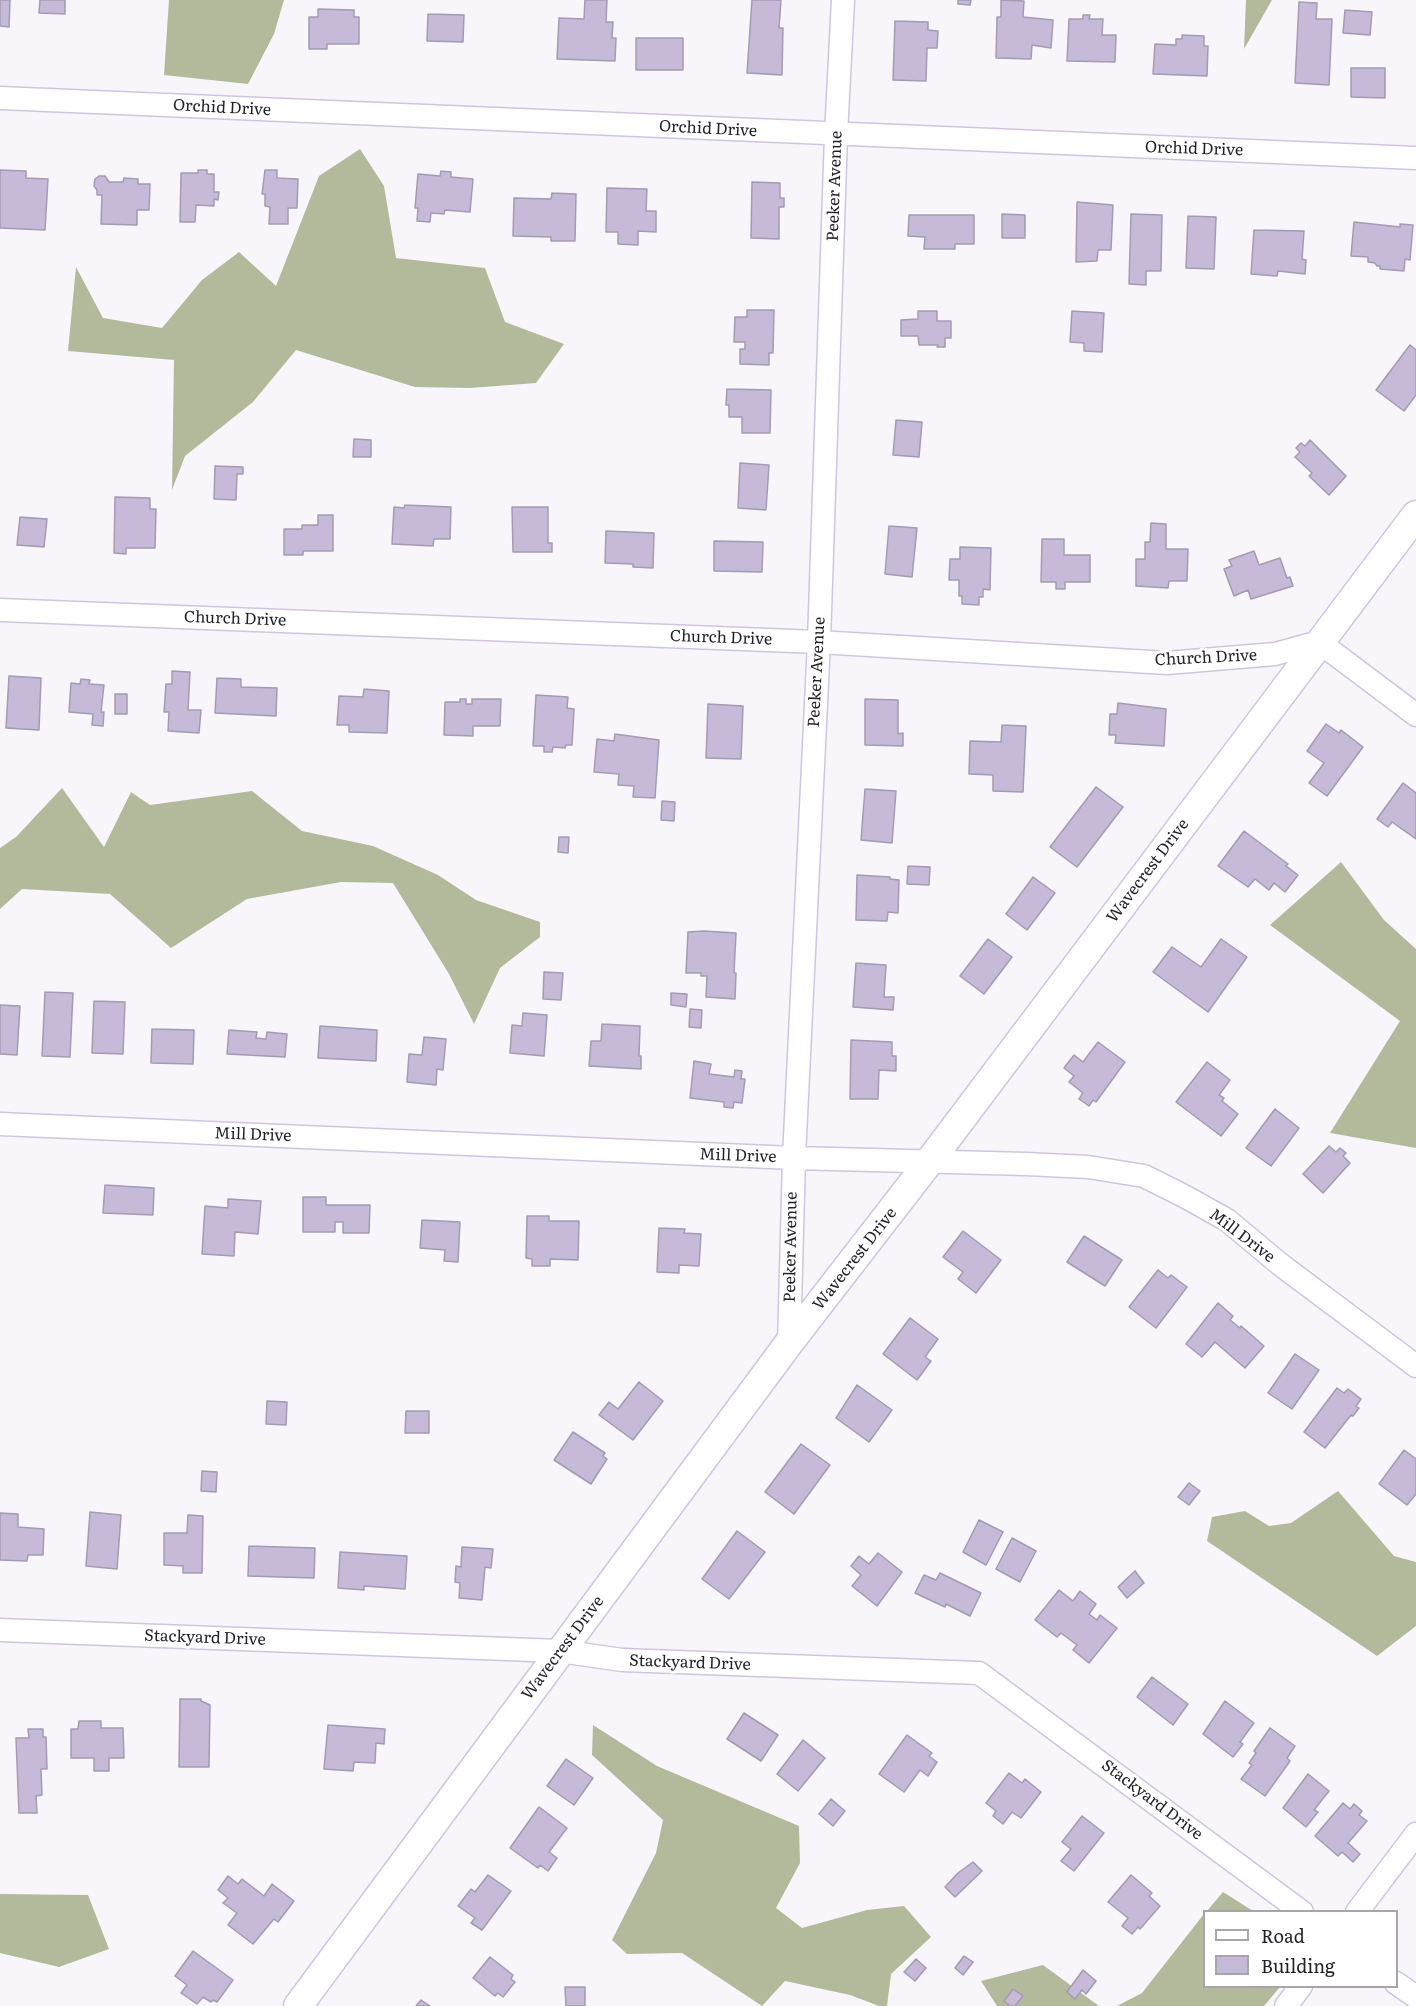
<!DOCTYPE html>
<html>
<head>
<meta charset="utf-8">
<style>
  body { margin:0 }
  #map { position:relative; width:1416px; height:2006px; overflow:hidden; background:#f8f6fb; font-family:Literata,serif }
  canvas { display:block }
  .legend { position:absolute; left:1203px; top:1910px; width:195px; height:78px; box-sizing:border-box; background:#fff; border:2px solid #a7a5a9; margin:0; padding:8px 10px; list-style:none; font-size:18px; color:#231f29 }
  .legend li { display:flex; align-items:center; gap:12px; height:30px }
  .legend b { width:30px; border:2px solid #a7a5a9 }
</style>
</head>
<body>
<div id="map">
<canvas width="1416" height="2006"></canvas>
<ul class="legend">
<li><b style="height:8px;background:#fff"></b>Road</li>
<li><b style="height:16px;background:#c6bad8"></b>Building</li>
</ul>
</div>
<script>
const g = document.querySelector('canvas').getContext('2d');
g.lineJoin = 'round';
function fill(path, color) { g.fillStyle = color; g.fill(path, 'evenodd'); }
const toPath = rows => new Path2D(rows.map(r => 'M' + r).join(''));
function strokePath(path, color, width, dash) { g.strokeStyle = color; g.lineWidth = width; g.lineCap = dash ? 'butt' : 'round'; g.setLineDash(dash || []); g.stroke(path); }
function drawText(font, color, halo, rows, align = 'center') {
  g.font = font + ' Literata,serif'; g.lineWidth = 6; g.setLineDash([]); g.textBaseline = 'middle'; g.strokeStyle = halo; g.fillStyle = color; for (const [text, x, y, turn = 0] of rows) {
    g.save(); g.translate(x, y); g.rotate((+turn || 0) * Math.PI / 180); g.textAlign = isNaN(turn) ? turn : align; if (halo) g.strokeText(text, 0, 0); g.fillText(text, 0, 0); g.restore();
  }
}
fill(toPath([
  [169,0,284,0,274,34,248,84,164,75],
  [1246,0,1272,0,1244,49],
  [360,149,384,186,396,258,485,268,505,322,564,344,536,383,470,388,415,387,296,350,253,402,185,456,172,490,174,360,68,351,76,267,103,318,162,328,202,280,239,252,276,286,319,176],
  [62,788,104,847,131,792,150,805,252,791,302,831,373,846,438,875,476,900,540,922,540,937,500,968,474,1024,449,974,393,883,341,882,247,899,171,948,110,894,22,889,0,909,0,848,16,837],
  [1341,862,1384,920,1416,949,1416,1148,1330,1133,1400,1021,1270,925],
  [1338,1491,1394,1556,1416,1562,1416,1626,1377,1656,1207,1541,1212,1517,1245,1511,1269,1526,1291,1523],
  [593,1725,657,1766,799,1826,800,1863,776,1908,802,1928,867,1910,904,1906,931,1937,891,1974,887,2006,879,2006,850,1995,785,1981,762,2006,682,1953,627,1954,612,1940,656,1853,663,1820,592,1755],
  [1223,1892,1253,1911,1207,1911],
  [0,1894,88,1895,109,1949,59,1967,0,1953],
  [1204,1914,1204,1986,1280,1987,1264,2006,1117,2006,1142,1993],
  [1043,1965,1099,2006,997,2006,981,1981]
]), '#b3ba9b');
const building = toPath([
  [0,0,10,0,9,27,0,26,0,0],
  [40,0,65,0,65,14,39,13,40,0],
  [585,0,607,0,606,22,613,22,612,38,616,38,615,61,557,59,559,18,584,19,585,0],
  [752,0,781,0,779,28,783,28,782,75,747,73,752,0],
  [958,0,971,0,970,5,958,4,958,0],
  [1001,0,1024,1,1023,17,1053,20,1051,48,1032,45,1031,59,996,58,997,17,1001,17,1001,0],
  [1299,2,1317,3,1316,19,1332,19,1329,85,1295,83,1299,2],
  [318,9,354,10,354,17,359,17,359,44,327,44,327,49,309,49,309,17,318,17,318,9],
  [1345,10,1372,12,1370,35,1343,33,1345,10],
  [428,14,464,15,463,42,427,41,428,14],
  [1083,15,1090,15,1089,19,1103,19,1102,35,1116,35,1115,62,1067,61,1069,19,1083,19,1083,15],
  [895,21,928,22,928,30,938,31,937,48,927,48,926,81,893,80,895,21],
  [1182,35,1204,36,1204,46,1208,46,1207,76,1153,74,1155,44,1176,45,1176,39,1182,39,1182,35],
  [636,38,683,38,683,70,636,70,636,38],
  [1351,68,1385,68,1385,98,1351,97,1351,68],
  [0,170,26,171,26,178,48,179,45,230,0,228,0,170],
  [198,170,207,170,207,174,214,174,214,192,219,192,218,200,214,199,214,206,196,205,195,222,180,222,181,173,198,173,198,170],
  [265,170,277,170,277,178,298,179,297,208,288,208,288,224,269,224,270,207,265,206,265,194,262,194,265,170],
  [441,171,451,172,451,177,473,179,470,212,445,210,444,214,431,213,430,222,417,221,418,208,415,208,418,174,440,176,441,171],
  [99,176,105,176,109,182,123,182,124,178,138,179,138,184,150,184,149,210,137,210,137,225,101,224,102,195,97,195,97,190,94,186,95,179,99,176],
  [752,182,780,183,780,198,784,198,784,207,779,207,779,239,751,238,752,182],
  [607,188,647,189,646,211,656,211,656,232,638,231,638,245,618,244,618,232,606,232,607,188],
  [552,193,576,194,575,241,551,241,551,237,513,236,514,198,551,199,552,193],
  [1077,202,1113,205,1111,250,1098,250,1097,261,1076,262,1077,202],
  [1002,214,1025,215,1025,238,1002,238,1002,214],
  [1131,214,1162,215,1161,271,1146,271,1146,285,1129,284,1131,214],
  [909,215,974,215,974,244,955,244,955,249,924,249,925,237,908,236,909,215],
  [1188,216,1216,217,1214,269,1186,268,1188,216],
  [1354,222,1400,227,1400,224,1413,225,1410,260,1405,259,1404,271,1380,269,1380,266,1377,266,1375,263,1368,262,1368,257,1351,256,1354,222],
  [1254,230,1304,231,1302,259,1306,260,1305,274,1278,271,1277,276,1251,274,1254,230],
  [747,310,774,310,773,353,769,353,769,365,740,364,740,349,745,349,745,342,734,342,735,317,747,317,747,310],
  [918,311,937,311,937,321,951,321,951,338,945,338,945,347,937,347,938,345,919,345,918,336,901,336,901,320,918,319,918,311],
  [1072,311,1104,313,1102,352,1084,351,1084,343,1070,342,1072,311],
  [1410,345,1416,350,1416,395,1404,411,1376,390,1410,345],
  [727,389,771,390,770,433,742,433,742,417,729,417,729,405,726,405,727,389],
  [896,420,922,422,919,457,893,455,896,420],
  [354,439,371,440,371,457,353,457,354,439],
  [1310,440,1346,476,1329,495,1309,476,1312,473,1295,457,1300,452,1296,448,1301,443,1305,446,1310,440],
  [740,463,769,465,766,510,738,508,740,463],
  [215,466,243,467,243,474,237,474,236,500,214,499,215,466],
  [115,497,150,498,150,509,156,509,155,548,126,548,126,554,114,553,115,497],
  [405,505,451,507,450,539,434,539,433,546,392,544,394,507,404,508,405,505],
  [512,507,548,507,548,543,552,543,552,552,513,552,512,507],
  [318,515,333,515,333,551,303,551,303,555,284,555,284,529,302,529,302,525,318,525,318,515],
  [20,517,47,519,44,547,17,545,20,517],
  [1151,523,1166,524,1166,549,1188,549,1187,581,1169,581,1168,588,1136,586,1136,559,1145,559,1145,542,1150,542,1151,523],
  [889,526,917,528,912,577,885,574,889,526],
  [606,531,654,533,653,568,633,567,633,564,605,563,606,531],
  [1042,539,1064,539,1064,555,1090,555,1090,582,1065,582,1065,589,1056,589,1056,582,1041,582,1042,539],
  [714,541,763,542,762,572,714,571,714,541],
  [960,547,991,548,990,590,983,589,983,597,979,597,979,605,962,604,962,596,959,596,959,580,949,580,950,559,960,559,960,547],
  [1254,551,1259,565,1280,558,1287,578,1290,577,1293,586,1251,599,1248,590,1234,596,1224,569,1232,566,1229,560,1254,551],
  [172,671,190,672,188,710,201,710,199,733,168,731,169,712,164,712,166,684,172,684,172,671],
  [9,676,41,678,39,730,6,728,9,676],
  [217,678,241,679,241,687,277,688,276,716,215,713,217,678],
  [81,679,90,680,89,684,104,685,101,712,104,712,103,726,92,725,93,714,69,712,71,683,80,684,81,679],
  [364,689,389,691,387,733,349,732,349,725,337,725,339,696,363,697,364,689],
  [115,694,127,694,127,714,115,714,115,694],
  [536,695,568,697,567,708,574,709,572,745,566,745,565,748,553,747,552,752,544,752,544,746,533,746,536,695],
  [460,699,466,699,466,704,472,704,472,699,501,699,500,726,473,726,473,736,444,735,445,702,460,702,460,699],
  [865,699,898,700,898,734,903,733,903,746,865,745,865,699],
  [1118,703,1166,709,1164,746,1115,743,1116,735,1109,735,1110,714,1117,714,1118,703],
  [708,704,743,706,741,759,706,758,708,704],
  [1326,724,1339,733,1341,730,1363,747,1327,796,1309,783,1324,763,1307,751,1326,724],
  [1002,725,1026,726,1023,792,993,791,993,775,969,774,970,741,1001,742,1002,725],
  [615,734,659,740,655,798,633,797,634,786,618,785,619,774,594,772,597,739,614,741,615,734],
  [1403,783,1416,793,1416,839,1392,822,1388,827,1377,819,1403,783],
  [1096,787,1123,807,1077,867,1050,847,1096,787],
  [865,789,896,791,892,843,861,840,865,789],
  [662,801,675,802,674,821,661,820,662,801],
  [1244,831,1288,864,1286,866,1298,875,1285,892,1274,883,1269,890,1255,879,1248,887,1218,866,1244,831],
  [559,837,569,837,568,853,558,852,559,837],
  [908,866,930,867,929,885,907,884,908,866],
  [857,875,890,877,890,879,899,880,898,913,888,912,887,921,856,920,857,875],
  [1033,877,1055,893,1027,930,1006,914,1033,877],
  [704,931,736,933,734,973,736,973,735,999,706,997,707,976,701,976,701,973,686,973,688,932,704,931],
  [988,939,1012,957,984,994,960,976,988,939],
  [1221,939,1247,957,1208,1012,1153,972,1172,947,1201,967,1221,939],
  [856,963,886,965,884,997,894,997,893,1010,853,1007,856,963],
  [544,972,563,973,561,1000,543,999,544,972],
  [45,992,73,993,70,1057,42,1056,45,992],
  [671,993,687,994,686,1007,671,1005,671,993],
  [94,1001,125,1002,123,1054,92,1053,94,1001],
  [0,1005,20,1006,17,1055,0,1054,0,1005],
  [690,1009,702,1010,701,1028,689,1027,690,1009],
  [523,1013,547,1015,544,1056,510,1053,512,1025,522,1026,523,1013],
  [602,1024,640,1026,639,1056,641,1056,641,1069,589,1066,591,1041,601,1041,602,1024],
  [320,1026,377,1030,376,1061,318,1058,320,1026],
  [152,1029,194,1030,193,1064,151,1063,152,1029],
  [229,1030,257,1032,256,1038,266,1039,267,1032,287,1034,285,1057,227,1054,229,1030],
  [424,1037,446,1039,443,1070,437,1069,436,1085,407,1082,409,1054,422,1055,424,1037],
  [851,1040,892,1042,892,1056,896,1056,896,1071,879,1070,878,1099,850,1099,851,1040],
  [1098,1042,1125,1062,1096,1102,1093,1100,1089,1106,1079,1099,1083,1093,1069,1082,1074,1076,1064,1068,1074,1055,1083,1062,1098,1042],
  [694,1061,711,1064,709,1074,734,1077,735,1070,742,1071,741,1079,745,1079,742,1103,734,1102,733,1108,724,1107,724,1102,690,1098,694,1061],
  [1207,1062,1230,1080,1219,1095,1224,1098,1222,1101,1238,1114,1221,1136,1176,1102,1207,1062],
  [1275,1109,1299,1128,1271,1166,1246,1148,1275,1109],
  [1329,1146,1336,1152,1340,1148,1346,1153,1343,1156,1350,1163,1323,1193,1303,1174,1329,1146],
  [105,1185,154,1188,153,1215,103,1213,105,1185],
  [303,1197,326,1197,326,1205,370,1205,369,1233,343,1233,343,1222,335,1222,335,1232,303,1232,303,1197],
  [228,1199,261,1201,258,1234,235,1232,234,1256,202,1254,205,1206,228,1208,228,1199],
  [527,1216,549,1216,549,1221,579,1221,578,1260,550,1259,550,1266,532,1266,532,1259,526,1258,527,1216],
  [422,1220,460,1222,458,1262,444,1261,445,1250,420,1248,422,1220],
  [659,1228,685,1229,684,1233,701,1234,699,1266,679,1265,679,1273,657,1272,659,1228],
  [963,1231,1001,1260,976,1293,958,1279,963,1272,943,1257,963,1231],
  [1084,1236,1122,1260,1105,1286,1067,1262,1084,1236],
  [1158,1270,1168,1278,1171,1275,1187,1287,1156,1328,1129,1307,1158,1270],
  [1218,1303,1233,1316,1230,1320,1240,1328,1241,1326,1264,1346,1245,1368,1215,1342,1202,1357,1186,1344,1218,1303],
  [910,1318,938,1339,925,1357,931,1361,917,1380,883,1354,910,1318],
  [1295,1354,1319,1370,1292,1409,1268,1393,1295,1354],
  [639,1382,663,1401,633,1440,599,1415,609,1402,618,1409,639,1382],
  [857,1385,892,1410,869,1442,836,1418,857,1385],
  [1337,1388,1344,1393,1348,1389,1361,1399,1356,1406,1359,1408,1353,1416,1351,1415,1325,1448,1304,1432,1337,1388],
  [267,1401,287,1402,286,1425,266,1424,267,1401],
  [406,1411,429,1411,429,1433,405,1433,406,1411],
  [573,1432,605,1453,603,1456,607,1459,591,1484,554,1460,573,1432],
  [801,1444,830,1465,794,1514,765,1492,801,1444],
  [1404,1450,1416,1459,1416,1494,1407,1505,1379,1484,1404,1450],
  [202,1471,217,1472,216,1492,201,1491,202,1471],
  [1189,1483,1200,1491,1189,1505,1178,1497,1189,1483],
  [90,1512,121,1515,117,1569,86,1566,90,1512],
  [0,1513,18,1514,18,1527,44,1529,43,1555,28,1555,27,1561,0,1560,0,1513],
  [188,1515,203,1516,202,1573,183,1573,183,1566,164,1565,164,1533,187,1533,188,1515],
  [979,1520,1003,1532,986,1565,963,1552,979,1520],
  [737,1531,765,1552,729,1599,702,1579,737,1531],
  [1012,1538,1036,1551,1020,1582,996,1569,1012,1538],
  [249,1546,315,1548,314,1578,248,1576,249,1546],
  [462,1547,493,1549,491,1568,485,1567,482,1600,459,1598,460,1583,455,1582,456,1566,461,1567,462,1547],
  [340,1552,407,1556,405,1589,364,1586,364,1590,338,1588,340,1552],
  [878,1553,902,1572,877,1606,852,1586,861,1575,851,1566,859,1556,869,1564,878,1553],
  [1135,1571,1144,1583,1127,1598,1118,1587,1135,1571],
  [940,1573,981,1593,970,1616,946,1604,945,1607,915,1593,924,1575,936,1580,940,1573],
  [1059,1590,1073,1601,1080,1591,1096,1604,1089,1614,1097,1620,1100,1615,1117,1628,1089,1663,1073,1650,1077,1645,1061,1633,1057,1637,1035,1620,1059,1590],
  [1152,1677,1188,1704,1173,1725,1137,1697,1152,1677],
  [180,1699,201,1699,201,1701,210,1705,209,1767,179,1767,180,1699],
  [1225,1701,1254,1723,1240,1742,1243,1744,1233,1757,1203,1734,1225,1701],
  [744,1713,778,1735,761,1761,727,1739,744,1713],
  [79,1721,101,1721,101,1728,123,1728,124,1758,109,1758,109,1771,94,1771,94,1758,71,1758,71,1729,78,1729,79,1721],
  [328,1725,385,1729,384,1744,376,1743,375,1763,354,1762,353,1771,324,1769,328,1725],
  [1270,1728,1295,1746,1287,1758,1290,1761,1265,1796,1241,1779,1252,1765,1249,1763,1256,1753,1254,1751,1270,1728],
  [28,1729,43,1729,43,1737,46,1737,47,1769,41,1769,42,1795,36,1796,37,1813,19,1813,16,1738,29,1738,28,1729],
  [907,1735,932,1753,929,1756,937,1762,928,1776,920,1770,904,1792,879,1774,907,1735],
  [803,1740,825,1758,798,1791,777,1774,803,1740],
  [566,1759,593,1778,574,1805,547,1786,566,1759],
  [1009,1773,1022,1783,1025,1779,1041,1792,1021,1818,1012,1812,1003,1824,993,1816,996,1811,986,1803,1009,1773],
  [1308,1774,1329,1791,1314,1810,1318,1812,1306,1827,1283,1808,1308,1774],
  [831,1799,845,1811,833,1826,819,1814,831,1799],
  [1343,1803,1350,1809,1354,1804,1362,1811,1359,1815,1367,1821,1348,1843,1360,1854,1353,1862,1342,1852,1338,1856,1315,1836,1343,1803],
  [539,1807,567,1828,549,1852,557,1858,548,1871,540,1865,538,1868,510,1848,539,1807],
  [1082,1816,1104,1833,1074,1871,1061,1861,1071,1849,1062,1842,1082,1816],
  [973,1862,982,1871,955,1897,945,1887,958,1873,973,1862],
  [488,1875,511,1891,482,1930,471,1923,475,1918,458,1906,471,1889,475,1892,488,1875],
  [1131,1875,1152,1893,1149,1896,1160,1906,1140,1929,1138,1927,1132,1934,1122,1926,1128,1918,1108,1902,1131,1875],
  [228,1876,238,1884,242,1879,264,1896,272,1884,294,1901,278,1922,274,1919,253,1944,228,1925,237,1913,223,1903,228,1898,218,1890,228,1876],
  [193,1951,233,1980,217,2002,213,2000,211,2002,203,1997,197,2004,181,1993,187,1985,175,1976,193,1951],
  [964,1956,973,1962,963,1975,955,1968,964,1956],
  [490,1957,513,1975,511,1979,515,1982,503,1997,498,1993,495,1996,473,1978,490,1957],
  [916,1959,926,1968,915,1981,904,1972,916,1959],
  [1083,1970,1096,1981,1086,1994,1082,1990,1075,1999,1067,1992,1083,1970],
  [565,1987,585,1987,585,2006,566,2006,565,1987],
  [1013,1989,1023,1996,1015,2006,1010,2006,1004,2001,1013,1989],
  [421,2000,430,2006,416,2006,421,2000]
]);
fill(building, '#c6bad8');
strokePath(building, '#a49ab3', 1.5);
const minor = toPath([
  [0,98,1416,158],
  [0,610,819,642,1167,663,1275,654,1319,642,1416,715],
  [0,1124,794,1158,1026,1164,1088,1167,1144,1176,1184,1196,1227,1220,1281,1265,1416,1366],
  [789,1343,794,1158,819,642,836,135,843,0],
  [0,1630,560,1651,622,1660,979,1673,1302,1912],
  [1357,1912,1416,1834],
  [1396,1983,1416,1997],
  [1286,2006,1301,1986]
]);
const tertiary = toPath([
  [298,2006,789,1343,929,1162,1416,515]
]);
strokePath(minor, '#d0c5e0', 25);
strokePath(tertiary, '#d0c5e0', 31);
strokePath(minor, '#fff', 22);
strokePath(tertiary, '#fff', 28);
drawText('16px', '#231f29', '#fff', [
  ["Orchid Drive",222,108,3],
  ["Orchid Drive",708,129,3],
  ["Orchid Drive",1194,149,2],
  ["Peeker Avenue",835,186,-88],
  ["Church Drive",235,619,2],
  ["Church Drive",721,638,2],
  ["Church Drive",1206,658,-3],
  ["Peeker Avenue",817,672,-87],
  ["Wavecrest Drive",1148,871,-53],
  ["Mill Drive",253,1135,2],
  ["Mill Drive",738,1156,2],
  ["Mill Drive",1242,1236,37],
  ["Peeker Avenue",791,1247,-89],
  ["Wavecrest Drive",855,1259,-52],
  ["Stackyard Drive",205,1638,2],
  ["Wavecrest Drive",563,1648,-53],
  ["Stackyard Drive",690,1663,2],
  ["Stackyard Drive",1152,1800,37]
]);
</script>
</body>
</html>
